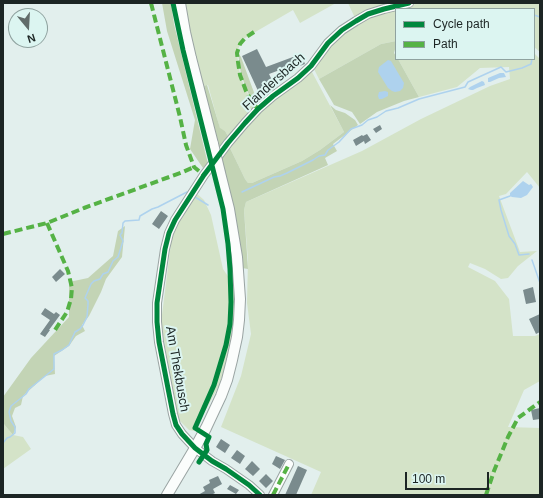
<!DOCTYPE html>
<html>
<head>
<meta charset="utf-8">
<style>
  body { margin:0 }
  #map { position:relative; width:543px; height:498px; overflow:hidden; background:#e2efed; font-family:Arial,sans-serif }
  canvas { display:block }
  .frame { position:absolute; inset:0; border:4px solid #1c2524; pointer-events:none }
  .legend { position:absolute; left:395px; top:8px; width:140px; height:52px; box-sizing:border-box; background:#dcf5f1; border:1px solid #8fa29f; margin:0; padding:5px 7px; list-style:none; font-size:12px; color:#1c2524 }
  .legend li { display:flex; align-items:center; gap:8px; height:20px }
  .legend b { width:20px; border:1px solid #8fa29f }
  .north { position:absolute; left:8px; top:8px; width:40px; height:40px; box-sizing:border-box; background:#dcf5f1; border:1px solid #8fa29f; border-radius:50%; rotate:162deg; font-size:11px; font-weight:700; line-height:16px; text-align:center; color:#1c2524 }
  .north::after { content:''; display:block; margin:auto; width:14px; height:18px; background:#616c6a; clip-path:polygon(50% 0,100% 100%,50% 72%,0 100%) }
  .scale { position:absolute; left:405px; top:472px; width:84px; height:18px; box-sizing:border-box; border:2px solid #1c2524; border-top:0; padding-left:5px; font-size:12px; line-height:14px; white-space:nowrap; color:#1c2524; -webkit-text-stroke:3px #dcf5f1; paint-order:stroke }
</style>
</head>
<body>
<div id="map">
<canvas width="543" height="498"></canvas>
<div class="frame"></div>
<ul class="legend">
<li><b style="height:5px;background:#00873e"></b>Cycle path</li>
<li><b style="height:5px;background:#55b245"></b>Path</li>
</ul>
<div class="north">N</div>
<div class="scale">100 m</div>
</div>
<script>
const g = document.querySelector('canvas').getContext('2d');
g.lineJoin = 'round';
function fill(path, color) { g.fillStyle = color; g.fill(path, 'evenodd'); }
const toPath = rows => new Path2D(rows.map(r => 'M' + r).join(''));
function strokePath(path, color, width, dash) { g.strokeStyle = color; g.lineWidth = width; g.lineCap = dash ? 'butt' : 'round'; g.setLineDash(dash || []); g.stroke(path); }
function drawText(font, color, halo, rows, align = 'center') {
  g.font = font + ' Arial,sans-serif'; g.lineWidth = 4; g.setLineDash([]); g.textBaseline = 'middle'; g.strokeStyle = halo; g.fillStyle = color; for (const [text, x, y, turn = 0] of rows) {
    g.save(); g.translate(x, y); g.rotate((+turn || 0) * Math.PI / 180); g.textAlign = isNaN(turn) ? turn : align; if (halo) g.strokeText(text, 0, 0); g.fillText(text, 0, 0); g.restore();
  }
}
fill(toPath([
  [183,3,336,3,300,23,293,10,245,38,240,44,237,53,238,62,240,75,246,91,253,101,258,106,229,138,225,131,220,129,208,85,202,87],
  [348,3,399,3,355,18],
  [420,3,540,3,540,52,534,47,534,9,396,9,396,41,381,44,319,79,313,67,332,43,341,34,361,20,384,11],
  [534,53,540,59,540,188,527,172,506,194,499,196,520,252,537,251,518,266,508,278,501,279,485,269,470,263,468,267,495,281,509,299,513,336,535,336,540,334,540,381,524,390,508,427,540,428,540,495,311,495,321,472,221,427,241,376,251,334,247,303,248,260,244,210,246,202,362,151,421,119,490,86,510,79,509,67,480,68,457,87,419,97,398,59,534,59],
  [310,71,312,72,344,132,320,150,302,161,252,183,248,183,245,179,229,146,259,111],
  [195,192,204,200,211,215,223,269,236,288,233,335,220,384,194,431,189,430,177,418,161,323,172,235],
  [3,423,13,435,23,437,31,449,3,469]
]), '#d4e3c8');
fill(toPath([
  [162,3,171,3,174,24,208,164,203,168,190,149,195,120,167,31],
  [396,41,396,46,394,53,396,56,396,59,398,59,419,97,404,101,377,112,360,124,352,112,334,105,319,79,381,44],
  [238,53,241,57,256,98,262,102,258,106,253,101,247,91,241,74],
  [207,85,220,128,225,131,229,138,219,150,202,87],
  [330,105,336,110,345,113,355,120,358,125,333,144,337,151,325,158,328,165,246,202,244,210,248,269,242,268,220,157,229,146,245,179,248,183,252,183,302,161,320,150,344,132],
  [125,226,122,257,106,279,101,292,89,316,82,325,85,331,76,336,69,346,54,356,55,374,45,376,23,396,21,405,15,408,12,416,16,427,13,435,3,423,3,397,31,358,69,317,69,282,88,278,113,256,118,231]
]), '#c3d4b5');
fill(toPath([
  [388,60,391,61,404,83,403,88,400,91,395,92,392,91,388,88,378,72,379,67],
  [500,73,504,73,506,77,499,78,490,82,488,82,488,78],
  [482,81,484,82,485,85,477,88,473,90,471,90,468,89,470,87],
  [385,91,388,92,388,96,382,99,379,99,378,96,379,92],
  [523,181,529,185,531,184,533,187,527,195,521,198,512,197,510,196,510,193]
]), '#aed2ee');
strokePath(toPath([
  [534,15,540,17],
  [242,192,274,177,280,176,287,173,313,160,319,156,325,155,328,150,339,142,351,129,362,125,368,120,377,117,386,111,398,108,419,99,465,87,468,82,501,67,506,72,522,68,531,64,532,59],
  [510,196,499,200,501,210,509,236,515,244,519,255,529,254],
  [195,197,208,205],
  [532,260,540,283],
  [3,443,7,438,10,437,15,433,15,427,11,421,9,412,11,406,26,394,29,389,54,369,54,354,62,350,69,345,75,332,80,329,83,325,87,317,88,304,88,301,85,298,91,284,94,281,100,279,103,274,108,272,113,261,118,257,123,241,120,235,122,233,123,223,125,221,139,220,140,216,152,209,158,207,187,192]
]), '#aed2ee', 1.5);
fill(toPath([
  [257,49,266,67,301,54,305,64,286,71,285,68,269,74,275,86,259,93,242,56],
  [380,125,382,129,376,133,373,129],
  [367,134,371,140,365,144,364,141,356,146,353,140,362,135,363,136],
  [161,211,168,216,159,229,152,224],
  [60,269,65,274,56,282,52,277],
  [533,287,536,302,526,304,523,290],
  [45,308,54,314,56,312,60,315,49,330,50,330,45,337,40,334,50,320,41,314],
  [540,314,540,332,536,334,529,319],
  [540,408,540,419,533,420,531,410],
  [221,439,230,445,225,453,216,447],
  [237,450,245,456,240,464,231,458],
  [276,456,285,460,280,469,272,464],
  [252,461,260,469,253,476,245,469],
  [298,466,307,470,303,479,296,495,285,495],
  [266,474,273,481,266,488,259,481],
  [218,476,222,484,213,489,215,493,211,495,198,495,205,491,203,487,210,483,209,480],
  [230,485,239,490,236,494,227,489]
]), '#7a8b8d');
const minor = toPath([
  [260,495,249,485,226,469,212,461,195,448,182,434,176,425,173,414,159,342,157,322,157,303,165,249,169,233,175,220,204,175,228,143,245,123,258,109,273,96,298,78,311,66,328,43,342,30,356,21,368,14,384,9,409,3],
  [273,495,289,464]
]);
const major = toPath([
  [180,3,185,32,191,58,213,144],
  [167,495,195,448,206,428,221,396,227,380,232,360,237,337,239,320,240,299,237,257,229,209,220,173]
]);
strokePath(minor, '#9aa4a3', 10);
strokePath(major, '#9aa4a3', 12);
strokePath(minor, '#fbfdfc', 8);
strokePath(major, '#fbfdfc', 10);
const majorBridge = toPath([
  [213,144,220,173]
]);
strokePath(majorBridge, '#9aa4a3', 12, []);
strokePath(majorBridge, '#fbfdfc', 10);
strokePath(toPath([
  [151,3,180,117,186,145,194,167,204,175],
  [254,32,245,38,240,44,237,53,238,62,240,75,246,91,252,102,258,109],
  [47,223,68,271,72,288,71,299,67,312,55,330],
  [3,234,47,223,84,208,183,172,194,167],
  [273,495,289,464],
  [486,495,494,471,508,437,518,418,540,402]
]), '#55b245', 4, [8, 4]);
strokePath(toPath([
  [173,3,183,50,223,209,228,244,230,269,231,302,230,324,226,345,214,385,195,428,209,437,206,444,207,450,199,462],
  [260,495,249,485,226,469,212,461,195,448,182,434,176,425,173,414,159,342,157,322,157,303,165,249,169,233,175,220,204,175,228,143,245,123,258,109,273,96,298,78,311,66,328,43,342,30,356,21,368,14,384,9,409,3]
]), '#00873e', 5);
drawText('13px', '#1c2524', '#dcf5f1', [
  ["Flandersbach",274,82,-42],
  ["Am Thekbusch",177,369,80]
]);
</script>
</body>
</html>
